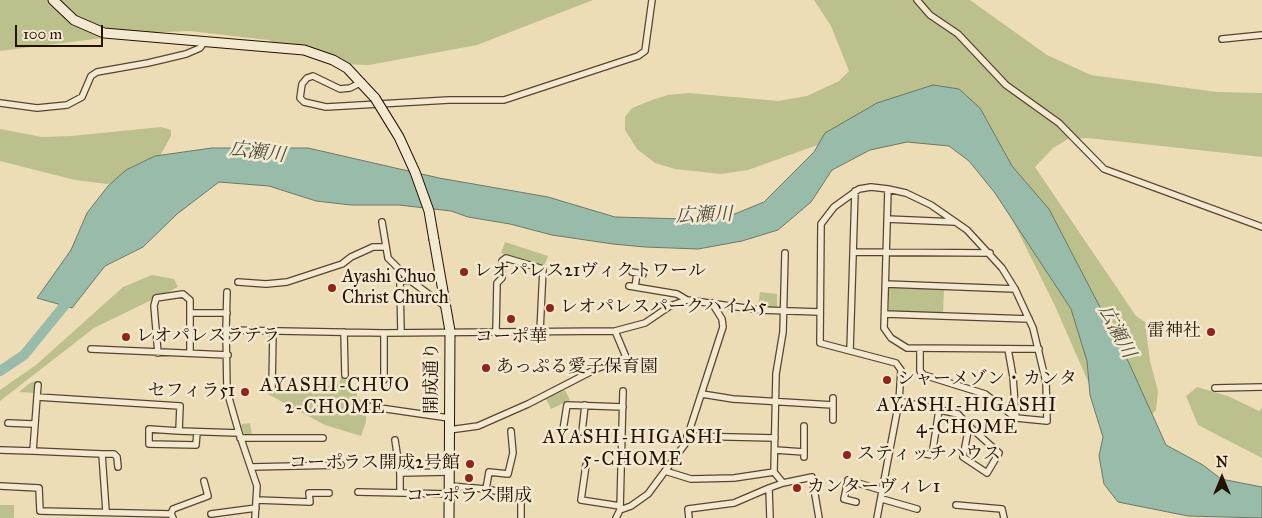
<!DOCTYPE html>
<html>
<head>
<meta charset="utf-8">
<style>
  body { margin:0 }
  #map { position:relative; width:1262px; height:518px; overflow:hidden; background:#ecddb7; font-family:"IM FELL Great Primer",serif }
  canvas { display:block }
  .north { position:absolute; left:1197px; top:453px; width:50px; height:50px; -webkit-text-stroke:4px #f3e9d0; paint-order:stroke; rotate:0deg; font-size:14px; font-weight:700; line-height:20px; text-align:center; color:#251100 }
  .north::after { content:''; display:block; margin:auto; width:18px; height:22px; background:#251100; clip-path:polygon(50% 0,100% 100%,50% 72%,0 100%) }
  .scale { position:absolute; left:15px; top:25px; width:88px; height:22px; box-sizing:border-box; border:2px solid #251100; border-top:0; padding-left:6px; font-size:15px; line-height:18px; white-space:nowrap; color:#251100; -webkit-text-stroke:4px #f3e9d0; paint-order:stroke }
</style>
</head>
<body>
<div id="map">
<canvas width="1262" height="518"></canvas>
<div class="north">N</div>
<div class="scale">100 m</div>
</div>
<script>
const g = document.querySelector('canvas').getContext('2d');
g.lineJoin = 'round';
function fill(path, color) { g.fillStyle = color; g.fill(path, 'evenodd'); }
const toPath = rows => new Path2D(rows.map(r => 'M' + r).join(''));
function strokePath(path, color, width, dash) { g.strokeStyle = color; g.lineWidth = width; g.lineCap = dash ? 'butt' : 'round'; g.setLineDash(dash || []); g.stroke(path); }
function drawText(font, color, halo, rows, align = 'center') {
  g.font = font + ' "IM FELL Great Primer","Noto Serif JP",serif'; g.lineWidth = 5; g.setLineDash([]); g.textBaseline = 'middle'; g.strokeStyle = halo; g.fillStyle = color; for (const [text, x, y, turn = 0] of rows) {
    g.save(); g.translate(x, y); g.rotate((+turn || 0) * Math.PI / 180); g.textAlign = isNaN(turn) ? turn : align; if (halo) g.strokeText(text, 0, 0); g.fillText(text, 0, 0); g.restore();
  }
}
fill(toPath([
  [0,0,593,0,477,45,369,65,342,64,310,56,268,40,190,31,142,33,0,51],
  [814,0,970,0,1047,55,1091,75,1217,92,1262,93,1262,157,1088,138,1068,139,1053,148,1035,167,1136,316,1145,322,1150,361,1158,391,1156,410,1147,419,1090,386,1055,306,995,185,961,144,902,135,823,143,748,170,721,174,675,169,655,163,637,149,625,130,625,117,632,108,652,100,668,95,689,93,778,101,807,96,839,81,849,71,831,26],
  [161,127,171,130,171,136,156,163,137,177,107,184,75,180,0,161,0,129,42,137,71,136],
  [505,242,548,256,544,266,501,253],
  [152,275,174,279,178,287,94,328,0,401,0,390,36,365,123,287],
  [889,286,944,288,943,314,889,313],
  [760,292,777,294,777,307,758,308],
  [341,377,349,377,351,389,357,391,357,397,362,401,366,409,366,422,361,436,325,425,264,392,265,390,288,392,339,384],
  [36,381,35,393,19,392,30,383],
  [1197,387,1228,396,1259,411,1262,408,1262,458,1198,425,1186,396],
  [565,390,570,400,551,409,546,399],
  [250,423,252,435,246,436,241,427,242,424],
  [0,505,14,505,14,518,0,518]
]), '#bcc08c');
const water = toPath([
  [933,85,959,89,980,108,1012,166,1049,209,1129,363,1166,445,1203,465,1221,479,1262,487,1262,518,1188,516,1118,502,1104,484,1099,456,1103,437,1090,395,1087,361,1071,309,995,193,969,161,949,146,907,142,870,150,832,170,811,202,778,230,742,241,698,249,645,247,613,244,552,235,510,224,468,217,451,211,399,205,351,205,316,201,269,186,219,182,177,214,143,247,105,266,72,308,37,298,71,250,87,213,108,186,126,170,155,156,212,148,308,148,439,178,548,197,615,217,720,220,764,202,814,152,825,133,877,103,933,85]
]);
fill(water, '#99bcaa');
strokePath(water, '#6b7866', 1);
strokePath(toPath([
  [0,371,24,355,73,295]
]), '#99bcaa', 10);
const street = toPath([
  [917,0,930,15,958,34,1006,85,1059,123,1104,169,1262,227],
  [1222,39,1262,35],
  [362,82,350,88,340,89,313,76,307,78,302,84,300,98,304,102,326,107,449,100,504,100,638,56,645,51,652,0],
  [0,103,37,108,67,105,82,97,91,76,97,72,148,63,186,54,200,48,205,41],
  [888,189,884,328,891,338,907,348,1039,349],
  [887,219,955,222],
  [382,222,388,258,411,281,446,307],
  [854,252,990,253],
  [632,272,643,274],
  [238,282,266,284,287,282,342,264,351,257,373,247,385,247],
  [886,284,1015,289],
  [629,286,677,294,687,300],
  [635,287,637,273],
  [191,313,227,313],
  [885,314,1029,319],
  [226,330,227,292],
  [496,331,497,283,502,278,502,261,506,258,543,269,540,331],
  [615,331,645,323,670,306,687,300,760,310,820,312],
  [344,332,345,375],
  [401,333,400,281,411,281],
  [91,349,228,355],
  [1008,349,1013,377,1016,418],
  [850,351,855,191],
  [158,353,154,306,156,298,183,294,190,300,190,353],
  [384,380,384,333],
  [1215,388,1262,387],
  [272,389,273,331],
  [702,394,733,399,833,405],
  [37,397,38,385],
  [833,398,833,420],
  [899,401,958,414,969,426,963,457,987,473,999,453,969,426],
  [366,406,449,418],
  [8,423,33,424],
  [563,430,567,405,623,407],
  [179,431,149,429,149,444,196,445,197,432],
  [582,432,585,405],
  [687,436,775,438],
  [240,438,323,438],
  [395,440,400,473,449,472],
  [0,450,33,451,37,397,180,406,179,431,239,433],
  [775,450,804,452],
  [33,451,102,454,106,511],
  [920,453,932,455,939,410],
  [102,454,114,454,117,457,118,467],
  [804,457,804,426],
  [586,465,581,500,620,506],
  [251,467,341,465],
  [665,471,691,479,734,478,774,472,783,483,812,477,819,518],
  [774,472,776,374,783,332,785,253],
  [400,473,400,493],
  [0,486,39,488,40,511,171,514,173,518],
  [450,486,486,489,521,496,521,518],
  [486,489,489,472,508,474,513,453,511,431],
  [358,492,449,494],
  [882,499,917,509],
  [257,500,310,502,309,493,329,493],
  [856,502,844,499,848,480,884,491],
  [956,505,1002,509,1004,518],
  [620,510,623,391],
  [171,514,173,509,208,496,204,481],
  [211,514,256,508],
  [255,518,257,486,239,433,227,391,226,330,384,333,615,331,626,357,596,369,528,404,478,426,449,430],
  [616,518,620,510,631,506,648,494,685,444,723,327,722,319,712,303],
  [689,518,688,509,734,503,769,488],
  [770,518,769,488,783,483],
  [877,518,899,401,901,370,896,363,820,343,821,224,834,207,859,189,871,187,888,189,906,193,931,205,967,230,1002,268,1015,289,1033,328,1046,382,1047,421,1016,418,985,394,924,375,920,371,920,349]
]);
const secondary = toPath([
  [53,0,74,20,104,33,304,50,333,60,347,68,375,98],
  [434,240,450,331,449,518]
]);
strokePath(street, '#57442e', 8);
strokePath(secondary, '#251100', 11);
strokePath(street, '#f3e9d0', 5.5);
strokePath(secondary, '#f3e9d0', 9);
const secondaryBridge = toPath([
  [375,98,399,137,415,172,429,211,434,240]
]);
strokePath(secondaryBridge, '#251100', 11, []);
strokePath(secondaryBridge, '#f3e9d0', 9);
for (const [x, y, r, color] of [
  [464,272,5,"#8f2418"],
  [332,288,5,"#8f2418"],
  [550,308,5,"#8f2418"],
  [511,319,5,"#8f2418"],
  [1211,332,5,"#8f2418"],
  [126,337,5,"#8f2418"],
  [486,368,5,"#8f2418"],
  [887,380,5,"#8f2418"],
  [245,392,5,"#8f2418"],
  [847,455,5,"#8f2418"],
  [470,464,5,"#8f2418"],
  [469,478,5,"#8f2418"],
  [797,488,5,"#8f2418"]
]) { const dot = new Path2D(); dot.arc(x, y, r, 0, 2 * Math.PI); g.fillStyle = color; g.fill(dot); strokePath(dot, '#f3e9d0', 2); }
drawText('18px', '#251100', '#f3e9d0', [
  ["レオパレス21ヴィクトワール",474,272],
  ["Ayashi Chuo",342,278],
  ["Christ Church",342,299],
  ["レオパレスパークハイム5",560,308],
  ["雷神社",1201,332,"right"],
  ["レオパレスラテラ",136,337],
  ["コーポ華",511,338,"center"],
  ["あっぷる愛子保育園",496,368],
  ["シャーメゾン・カンタ",897,380],
  ["セフィラ51",235,392,"right"],
  ["スティッチハウス",857,455],
  ["コーポラス開成2号館",460,464,"right"],
  ["カンターヴィレ1",807,488],
  ["コーポラス開成",469,497,"center"]
], 'left');
drawText('18px', '#251100', '#f3e9d0', [
  ["開成通り",433,378,-90]
]);
drawText('italic 19px', '#4e4d3c', '#f3e9d0', [
  ["広瀬川",257,153,7],
  ["広瀬川",704,216,-2],
  ["広瀬川",1116,332,62]
]);
g.letterSpacing = '1px';
drawText('19px', '#251100', '#f3e9d0', [
  ["AYASHI-CHUO",335,386],
  ["2-CHOME",335,408],
  ["AYASHI-HIGASHI",967,406],
  ["4-CHOME",967,428],
  ["AYASHI-HIGASHI",633,438],
  ["5-CHOME",633,460]
]);
g.letterSpacing = '0px';
</script>
</body>
</html>
